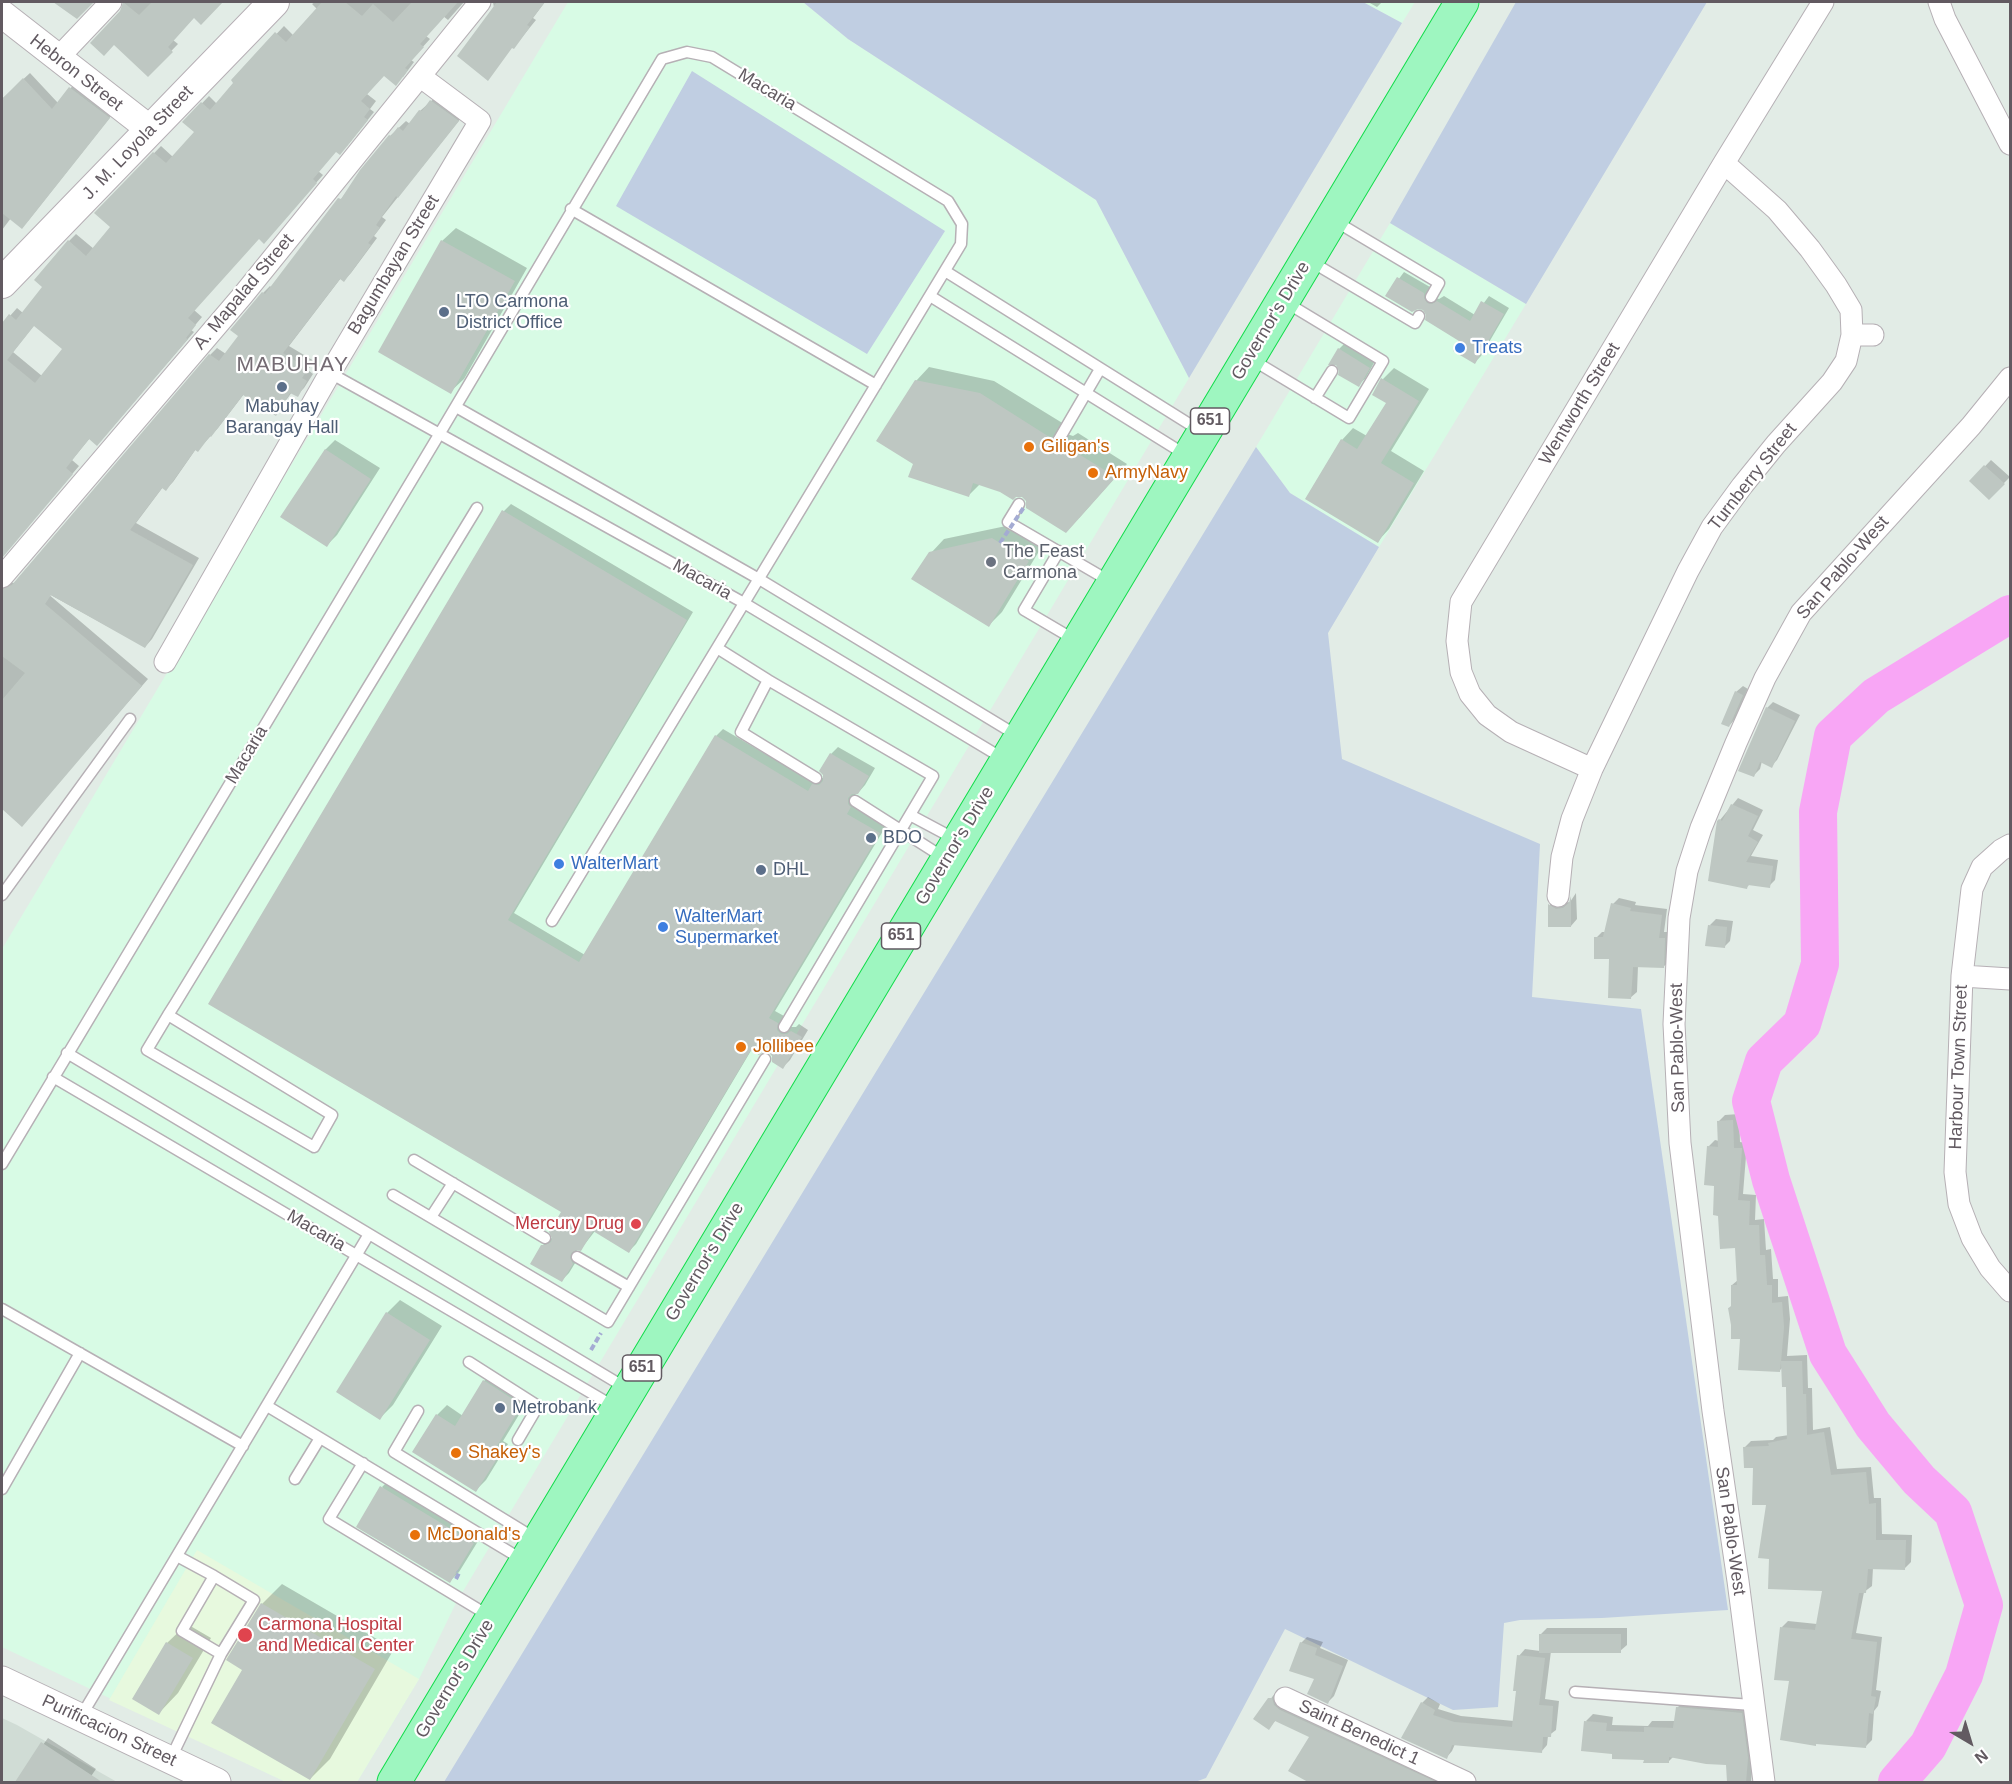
<!DOCTYPE html>
<html>
<head>
<meta charset="utf-8">
<style>
  body { margin:0 }
  #map { position:relative; width:2012px; height:1784px; overflow:hidden; background:#e2ece6; font-family:Arial,sans-serif }
  canvas { display:block }
  .frame { position:absolute; inset:0; border:3px solid #625a61; pointer-events:none }
  .north { position:absolute; left:1940px; top:1712px; width:60px; height:60px; -webkit-text-stroke:4px #fff; paint-order:stroke; rotate:142deg; font-size:16px; font-weight:700; line-height:24px; text-align:center; color:#625a61 }
  .north::after { content:''; display:block; margin:auto; width:21px; height:27px; background:#625a61; clip-path:polygon(50% 0,100% 100%,50% 72%,0 100%) }
</style>
</head>
<body>
<div id="map">
<canvas width="2012" height="1784"></canvas>
<div class="frame"></div>
<div class="north">N</div>
</div>
<script>
const g = document.querySelector('canvas').getContext('2d');
g.lineJoin = 'round';
function fill(path, color) { g.fillStyle = color; g.fill(path, 'evenodd'); }
const toPath = rows => new Path2D(rows.map(r => 'M' + r).join(''));
function strokePath(path, color, width, dash) { g.strokeStyle = color; g.lineWidth = width; g.lineCap = dash ? 'butt' : 'round'; g.setLineDash(dash || []); g.stroke(path); }
function drawText(font, color, halo, rows, align = 'center') {
  g.font = font + ' Arial,sans-serif'; g.lineWidth = 4.5; g.setLineDash([]); g.textBaseline = 'middle'; g.strokeStyle = halo; g.fillStyle = color; for (const [text, x, y, turn = 0] of rows) {
    g.save(); g.translate(x, y); g.rotate((+turn || 0) * Math.PI / 180); g.textAlign = isNaN(turn) ? turn : align; if (halo) g.strokeText(text, 0, 0); g.fillText(text, 0, 0); g.restore();
  }
}
fill(toPath([
  [568,2,803,2,848,39,1096,200,1189,378,456,1603,419,1679,357,1782,286,1782,2,1647,2,949],
  [1363,2,1415,2,1402,23],
  [1390,223,1526,304,1379,547,1290,493,1256,447]
]), '#d8fbe5');
fill(toPath([
  [2,1718,17,1725,117,1782,2,1782]
]), '#d0dcd5');
fill(toPath([
  [197,1550,419,1679,357,1782,286,1782,109,1700]
]), '#e7f9de');
fill(toPath([
  [803,2,1363,2,1402,23,1189,378,1096,200,848,39],
  [1516,2,1707,2,1526,304,1390,223],
  [692,71,945,231,867,354,616,206],
  [1256,447,1290,493,1379,547,1328,633,1342,759,1540,844,1532,997,1641,1009,1728,1610,1602,1618,1520,1620,1504,1623,1498,1707,1453,1710,1285,1629,1206,1778,1195,1782,444,1782]
]), '#c0cee2');
fill(toPath([
  [56,2,92,2,77,17],
  [124,2,222,2,201,23,194,16,173,40,178,44,148,75,122,11],
  [315,2,464,2,448,20,443,16,426,36,430,39,411,60,414,62,403,77,385,74,367,94,376,101,370,109,374,112,347,146,336,151,318,171,323,175,271,234,259,237,194,310,202,317,191,330,194,332,104,437,90,438,72,460,79,466,2,557,2,325,17,308,23,313,44,287,69,241,76,234,94,249,112,227,96,213,161,146,173,157,196,132,184,122,209,96,217,104,235,83,233,80,284,26,294,36,317,9,312,4],
  [35,324,64,348,42,376,13,352],
  [493,2,545,2,533,18,536,20,514,47,494,8],
  [1368,2,1382,2,1377,7],
  [30,73,58,103,76,82,115,111,28,221,11,218,2,230,2,99],
  [439,94,465,113,382,217,386,220,374,236,377,238,351,273,344,280,341,278,289,346,314,361,308,370,313,374,304,388,297,395,292,392,276,414,244,394,218,428,198,450,196,449,173,482,166,489,163,487,136,523,199,558,152,639,145,647,47,593,148,679,22,825,2,807,2,580,14,583,210,355,217,348,226,354,240,336,263,293,270,286,272,288,390,136,406,121,410,124,420,111],
  [456,228,527,268,464,379,450,392,442,241],
  [1404,272,1430,287,1429,291,1433,297,1439,299,1444,296,1475,315,1489,296,1509,308,1481,356,1475,362,1461,341,1428,315,1424,309,1387,295],
  [1345,343,1375,361,1365,379,1358,385,1337,364,1339,349],
  [929,367,994,381,1064,424,1067,434,1073,436,1078,433,1127,464,1079,518,1028,503,1024,497,980,484,969,495,915,463,916,381],
  [1394,368,1429,389,1391,451,1424,471,1389,529,1378,541,1342,440,1353,428,1367,436,1388,403,1383,379],
  [335,440,380,468,337,535,327,545,282,516,326,449],
  [1991,460,2010,477,1989,498,1971,481],
  [511,504,693,612,514,913,585,955,716,736,723,729,815,783,820,778,824,778,831,754,838,747,875,768,865,785,858,793,855,793,857,799,853,806,886,826,775,1011,784,1016,784,1023,788,1027,796,1027,799,1024,808,1030,790,1060,783,1067,769,1051,752,1049,636,1244,629,1251,595,1231,581,1249,575,1248,580,1255,569,1273,562,1280,543,1245,550,1238,555,1239,563,1212,210,1003,504,511],
  [1006,526,1041,548,1002,612,989,625,931,553,944,539],
  [1743,686,1748,689,1735,719,1729,726,1736,692],
  [1773,702,1800,715,1777,760,1771,766,1762,761,1760,769,1754,775,1767,708],
  [1738,798,1763,810,1753,830,1763,835,1751,856,1778,860,1775,880,1769,886,1750,884,1746,888,1720,820],
  [1576,893,1577,919,1571,926,1549,925,1550,904,1556,899,1563,903,1570,902],
  [1619,898,1636,902,1635,905,1667,909,1664,932,1671,932,1670,961,1663,967,1638,966,1637,992,1630,998,1611,958,1596,938,1602,932,1606,932,1613,904],
  [1716,919,1733,921,1730,941,1724,947,1710,925],
  [1739,1114,1740,1142,1747,1143,1743,1194,1756,1195,1755,1220,1764,1219,1766,1250,1771,1249,1773,1279,1778,1279,1778,1297,1788,1296,1790,1319,1787,1356,1807,1355,1808,1388,1812,1388,1813,1430,1830,1427,1837,1469,1871,1467,1874,1498,1881,1498,1882,1534,1912,1535,1911,1562,1905,1568,1873,1568,1872,1586,1864,1592,1856,1633,1882,1637,1876,1690,1881,1691,1878,1706,1874,1711,1872,1740,1866,1746,1791,1679,1782,1627,1788,1621,1817,1624,1824,1590,1771,1558,1767,1504,1745,1447,1751,1441,1773,1440,1776,1437,1789,1435,1788,1385,1783,1367,1780,1370,1741,1338,1733,1325,1729,1308,1732,1305,1732,1285,1738,1280,1736,1247,1715,1184,1708,1147,1715,1140,1719,1141,1718,1122,1725,1115],
  [400,1300,442,1326,393,1405,380,1418,387,1313],
  [494,1371,531,1395,503,1441,508,1444,486,1480,476,1490,437,1415,447,1405,463,1416,484,1381],
  [391,1478,483,1533,459,1572,450,1581,382,1487],
  [282,1584,394,1649,330,1759,310,1779,244,1669,262,1604],
  [187,1624,211,1638,178,1693,159,1713,167,1643],
  [1547,1628,1627,1628,1627,1645,1620,1651,1551,1651,1545,1699,1559,1701,1556,1730,1548,1736,1547,1745,1541,1752,1455,1744,1452,1751,1446,1758,1422,1703,1428,1697,1440,1704,1438,1709,1461,1716,1514,1721,1519,1656,1525,1649,1540,1651,1540,1635],
  [1307,1637,1323,1642,1320,1648,1348,1660,1334,1696,1328,1702,1301,1643],
  [1278,1689,1279,1690,1457,1782,1314,1782,1290,1770,1311,1736,1276,1720,1269,1728,1256,1719],
  [1684,1701,1749,1707,1754,1751,1751,1782,1729,1782,1728,1764,1674,1756,1668,1762,1614,1753,1586,1721,1593,1714,1613,1717,1612,1725,1648,1726,1652,1721,1676,1721,1677,1708],
  [48,1738,96,1769,87,1782,16,1782]
]), '#0003');
strokePath(toPath([
  [1897,1782,1928,1746,1964,1675,1984,1605,1953,1512,1919,1480,1873,1425,1828,1354,1771,1180,1751,1101,1764,1061,1802,1024,1820,964,1818,812,1833,736,1876,696,2010,614]
]), '#f8a6f5', 38);
fill(toPath([
  [53,2,94,2,77,19],
  [123,2,139,15,152,2,223,2,201,25,194,18,168,47,173,52,148,77,114,45,104,56,90,43,120,11],
  [322,2,345,2,362,16,373,4,393,22,412,2,458,2,420,44,424,47,405,68,408,70,396,86,384,76,361,101,370,109,364,117,368,120,340,155,336,152,313,179,317,183,264,244,259,239,188,318,196,325,186,338,188,339,97,446,89,439,66,468,73,474,2,558,2,323,9,314,16,320,42,287,34,280,68,240,86,256,110,227,94,213,153,152,166,163,194,132,182,122,201,102,210,110,233,83,231,80,275,32,286,42],
  [34,326,62,349,35,383,7,360],
  [497,2,545,2,527,25,530,27,514,49,512,48,488,81,457,56],
  [23,78,52,109,69,87,110,118,22,229,2,213,2,99],
  [430,100,459,121,398,198,396,196,376,225,380,228,368,243,371,245,344,282,340,279,283,353,308,369,302,378,307,381,298,397,290,393,276,416,243,395,211,437,210,436,198,452,195,450,166,491,162,488,130,530,193,565,145,648,51,595,45,604,142,686,22,827,2,809,2,700,25,673,2,656,2,589,12,585,209,354,219,361,238,336,230,330,262,292,265,294,338,198,341,199,360,170,389,135,391,136,398,127,403,131,419,110,422,111],
  [441,240,515,281,451,394,378,352],
  [1397,277,1424,293,1424,298,1427,303,1432,304,1437,301,1470,321,1481,301,1504,314,1475,364,1453,351,1459,341,1425,320,1426,315,1423,310,1418,309,1412,312,1385,296],
  [1338,348,1370,368,1359,387,1338,375,1339,371,1336,365,1328,365],
  [1381,378,1419,401,1381,463,1414,483,1378,543,1305,499,1341,439,1357,449,1386,403,1372,395],
  [915,380,980,393,1051,438,1051,442,1054,447,1059,448,1064,445,1116,477,1066,533,1026,508,1026,501,1022,497,1016,497,1013,500,1000,492,973,483,969,497,908,477,913,464,876,441],
  [325,449,371,479,327,547,280,517],
  [1984,465,2005,484,1989,500,1969,481],
  [502,510,687,620,508,920,579,962,715,735,808,791,812,784,819,785,823,781,823,775,819,771,830,753,869,776,858,794,852,794,848,798,848,804,851,807,847,814,880,833,769,1018,778,1023,777,1030,781,1034,787,1034,791,1031,802,1037,783,1069,772,1062,772,1056,768,1052,762,1052,759,1055,751,1050,629,1253,593,1231,581,1251,576,1250,571,1253,570,1258,573,1264,562,1282,530,1264,541,1245,545,1245,551,1242,552,1238,549,1232,561,1212,208,1004],
  [992,538,1029,561,989,627,911,579,929,552],
  [1735,691,1743,695,1729,727,1721,724],
  [1766,707,1795,721,1772,768,1760,762,1754,777,1738,771],
  [1731,804,1758,816,1748,836,1758,842,1746,862,1773,866,1770,888,1748,885,1747,889,1708,881,1717,821,1719,819,1722,821],
  [1571,896,1571,927,1548,927,1548,904,1556,909,1563,908,1569,903],
  [1611,903,1631,908,1630,911,1662,915,1659,938,1665,938,1664,968,1633,967,1631,999,1608,998,1609,959,1594,959,1594,937,1603,937],
  [1708,925,1727,927,1725,948,1705,946],
  [1733,1120,1734,1148,1742,1148,1738,1200,1750,1201,1749,1225,1759,1225,1760,1255,1765,1255,1767,1285,1772,1285,1772,1303,1782,1302,1784,1327,1781,1361,1802,1361,1803,1394,1806,1394,1807,1435,1824,1432,1831,1475,1866,1472,1869,1504,1876,1503,1876,1540,1906,1540,1905,1570,1868,1569,1866,1593,1859,1593,1851,1639,1877,1642,1871,1696,1876,1697,1873,1714,1869,1713,1866,1748,1816,1744,1816,1746,1780,1740,1789,1681,1774,1680,1780,1627,1815,1630,1822,1591,1768,1589,1769,1559,1758,1558,1766,1505,1752,1505,1753,1468,1744,1468,1743,1447,1769,1446,1768,1443,1787,1439,1786,1387,1782,1387,1781,1361,1780,1372,1738,1370,1740,1339,1731,1339,1731,1325,1728,1308,1731,1307,1731,1285,1737,1285,1735,1248,1720,1249,1718,1216,1713,1215,1714,1186,1704,1185,1707,1146,1718,1147,1717,1121],
  [386,1312,430,1340,380,1420,336,1392],
  [483,1380,522,1405,494,1451,500,1454,476,1492,412,1452,436,1414,455,1426],
  [380,1486,474,1543,450,1583,356,1527],
  [261,1603,375,1669,310,1780,211,1723,242,1670,226,1660],
  [1539,1634,1621,1634,1621,1653,1539,1653],
  [166,1642,193,1658,159,1715,132,1699],
  [1300,1642,1317,1648,1315,1655,1343,1666,1328,1704,1307,1694,1314,1679,1289,1671],
  [1517,1655,1545,1658,1539,1705,1553,1706,1551,1737,1543,1737,1542,1753,1452,1745,1447,1759,1401,1738,1421,1702,1435,1710,1433,1715,1454,1722,1512,1727,1516,1691,1513,1691],
  [1268,1698,1272,1698,1274,1705,1280,1710,1436,1782,1308,1782,1288,1771,1309,1737,1275,1721,1269,1730,1253,1719],
  [1676,1707,1742,1713,1748,1758,1746,1782,1727,1782,1726,1765,1706,1764,1669,1757,1669,1763,1643,1763,1644,1760,1612,1759,1612,1754,1581,1751,1584,1721,1607,1723,1606,1731,1644,1732,1644,1727,1673,1728],
  [41,1742,102,1782,15,1782]
]), '#bec7c2');
const service = toPath([
  [571,209,876,385],
  [1335,221,1439,283,1431,297],
  [1310,261,1415,323,1419,316],
  [945,271,1202,432],
  [930,296,1186,455],
  [1251,359,1349,418,1383,361,1287,303],
  [330,373,744,603,1004,759],
  [1315,398,1332,371],
  [456,407,759,579,1018,736],
  [1058,441,1100,369],
  [1019,504,1008,522,1111,582],
  [1059,551,1024,610,1075,640],
  [717,648,768,680],
  [855,801,946,859],
  [910,815,955,839],
  [2,895,130,719],
  [168,1015,332,1115,314,1147,147,1050,168,1015,175,1004,477,508],
  [784,1027,933,776,768,680,741,732,816,778],
  [67,1053,626,1388],
  [53,1077,615,1407],
  [414,1160,545,1238],
  [2,1164,440,433,662,59,687,52,712,57,948,201,962,224,961,244,552,921],
  [393,1195,608,1322,765,1059],
  [431,1217,453,1183],
  [577,1257,629,1287],
  [2,1309,243,1446],
  [469,1362,538,1406,518,1440],
  [267,1406,523,1560],
  [418,1411,394,1452,536,1539],
  [363,1463,329,1519,491,1617],
  [295,1479,320,1438],
  [2,1489,80,1353],
  [177,1556,214,1576,254,1600,221,1654,182,1631,214,1576],
  [1575,1692,1752,1705],
  [80,1718,369,1234],
  [170,1760,221,1654]
]);
const minor = toPath([
  [1939,2,1945,19,2010,144],
  [57,59,111,2],
  [1852,335,1873,335],
  [2,577,243,295,480,2],
  [165,662,330,373,480,121,421,77],
  [1592,769,1511,732,1487,715,1470,694,1461,672,1457,641,1461,602,1724,163,1823,2],
  [2010,845,2001,850,1982,867,1972,889,1962,976,1955,1172,1959,1204,1972,1238,1990,1268,2010,1291],
  [1558,896,1562,857,1572,819,1592,769,1688,571,1712,527,1742,486,1776,444,1832,382,1846,361,1852,335,1851,310,1836,285,1810,249,1777,210,1724,163],
  [1962,976,2010,979],
  [1285,1698,1465,1782],
  [1764,1782,1738,1581,1713,1411,1680,1143,1674,1024,1679,918,1687,871,1701,828,1736,743,1765,678,1801,613,1971,426,2010,378]
]);
const tertiary = toPath([
  [2,14,151,130],
  [2,1680,217,1782]
]);
const secondary = toPath([
  [2,283,274,2]
]);
const trunk = toPath([
  [394,1782,1462,2]
]);
strokePath(service, '#b6b0b5', 13);
strokePath(minor, '#b6b0b5', 23);
strokePath(tertiary, '#b6b0b5', 29);
strokePath(secondary, '#b6afb5', 32);
strokePath(trunk, '#12dc4b', 35);
strokePath(toPath([
  [591,1350,601,1333],
  [456,1579,459,1573,457,1571]
]), '#a4abd3', 4, [6, 3]);
strokePath(service, '#fff', 10);
strokePath(minor, '#fff', 21);
strokePath(tertiary, '#fff', 27);
strokePath(secondary, '#fff', 30);
strokePath(trunk, '#9ef6c0', 33);
strokePath(toPath([
  [1000,543,1024,507]
]), '#a4abd3', 4, [6, 3]);
for (const [x, y, r, color] of [
  [444,312,6,"#5c6f8a"],
  [1460,348,6,"#3f7fe0"],
  [282,387,6,"#5c6f8a"],
  [1029,447,6,"#e8710a"],
  [1093,473,6,"#e8710a"],
  [991,562,6,"#6b7280"],
  [871,838,6,"#5c6f8a"],
  [559,864,6,"#3f7fe0"],
  [761,870,6,"#5c6f8a"],
  [663,927,6,"#3f7fe0"],
  [741,1047,6,"#e8710a"],
  [636,1224,6,"#e0444e"],
  [500,1408,6,"#5c6f8a"],
  [456,1453,6,"#e8710a"],
  [415,1535,6,"#e8710a"],
  [245,1635,8,"#e0444e"]
]) { const dot = new Path2D(); dot.arc(x, y, r, 0, 2 * Math.PI); g.fillStyle = color; g.fill(dot); strokePath(dot, '#fff', 2); }
for (const [x, y, w] of [
  [1210,421,39],
  [901,936,39],
  [642,1368,39]
]) { const box = new Path2D(); box.roundRect(x - w / 2, y - 13, w, 26, 4.5); g.fillStyle = '#fff'; g.fill(box); strokePath(box, '#625a61', 1.5); }
drawText('bold 16px', '#625a61', null, [
  ["651",1210,421],
  ["651",901,936],
  ["651",642,1368]
]);
drawText('18px', '#625a61', '#fff', [
  ["Hebron Street",76,73,38],
  ["Macaria",767,90,31],
  ["J. M. Loyola Street",138,143,-46],
  ["Bagumbayan Street",394,265,-59],
  ["A. Mapalad Street",244,292,-50],
  ["Governor's Drive",1271,321,-59],
  ["Wentworth Street",1580,404,-59],
  ["Turnberry Street",1753,477,-52],
  ["San Pablo-West",1843,568,-49],
  ["Macaria",702,580,29],
  ["Macaria",247,755,-59],
  ["Governor's Drive",955,846,-59],
  ["San Pablo-West",1678,1048,-91],
  ["Harbour Town Street",1959,1067,-88],
  ["Macaria",316,1231,30],
  ["Governor's Drive",705,1262,-59],
  ["San Pablo-West",1730,1531,82],
  ["Governor's Drive",455,1679,-59],
  ["Purificacion Street",109,1731,25],
  ["Saint Benedict 1",1359,1733,25]
]);
drawText('18px', '#4e5e75', '#fff', [
  ["LTO Carmona",456,302],
  ["District Office",456,323],
  ["Mabuhay",282,407,"center"],
  ["Barangay Hall",282,428,"center"],
  ["BDO",883,838],
  ["DHL",773,870],
  ["Metrobank",512,1408]
], 'left');
drawText('18px', '#366cbe', '#fff', [
  ["Treats",1472,348],
  ["WalterMart",571,864],
  ["WalterMart",675,917],
  ["Supermarket",675,938]
], 'left');
drawText('18px', '#c56008', '#fff', [
  ["Giligan's",1041,447],
  ["ArmyNavy",1105,473],
  ["Jollibee",753,1047],
  ["Shakey's",468,1453],
  ["McDonald's",427,1535]
], 'left');
drawText('18px', '#5b616d', '#fff', [
  ["The Feast",1003,552],
  ["Carmona",1003,573]
], 'left');
drawText('18px', '#be3a42', '#fff', [
  ["Mercury Drug",624,1224],
  ["Carmona Hospital",258,1625,"left"],
  ["and Medical Center",258,1646,"left"]
], 'right');
g.letterSpacing = '1.5px';
drawText('21px', '#746b73', '#fff', [
  ["MABUHAY",293,365]
]);
g.letterSpacing = '0px';
</script>
</body>
</html>
